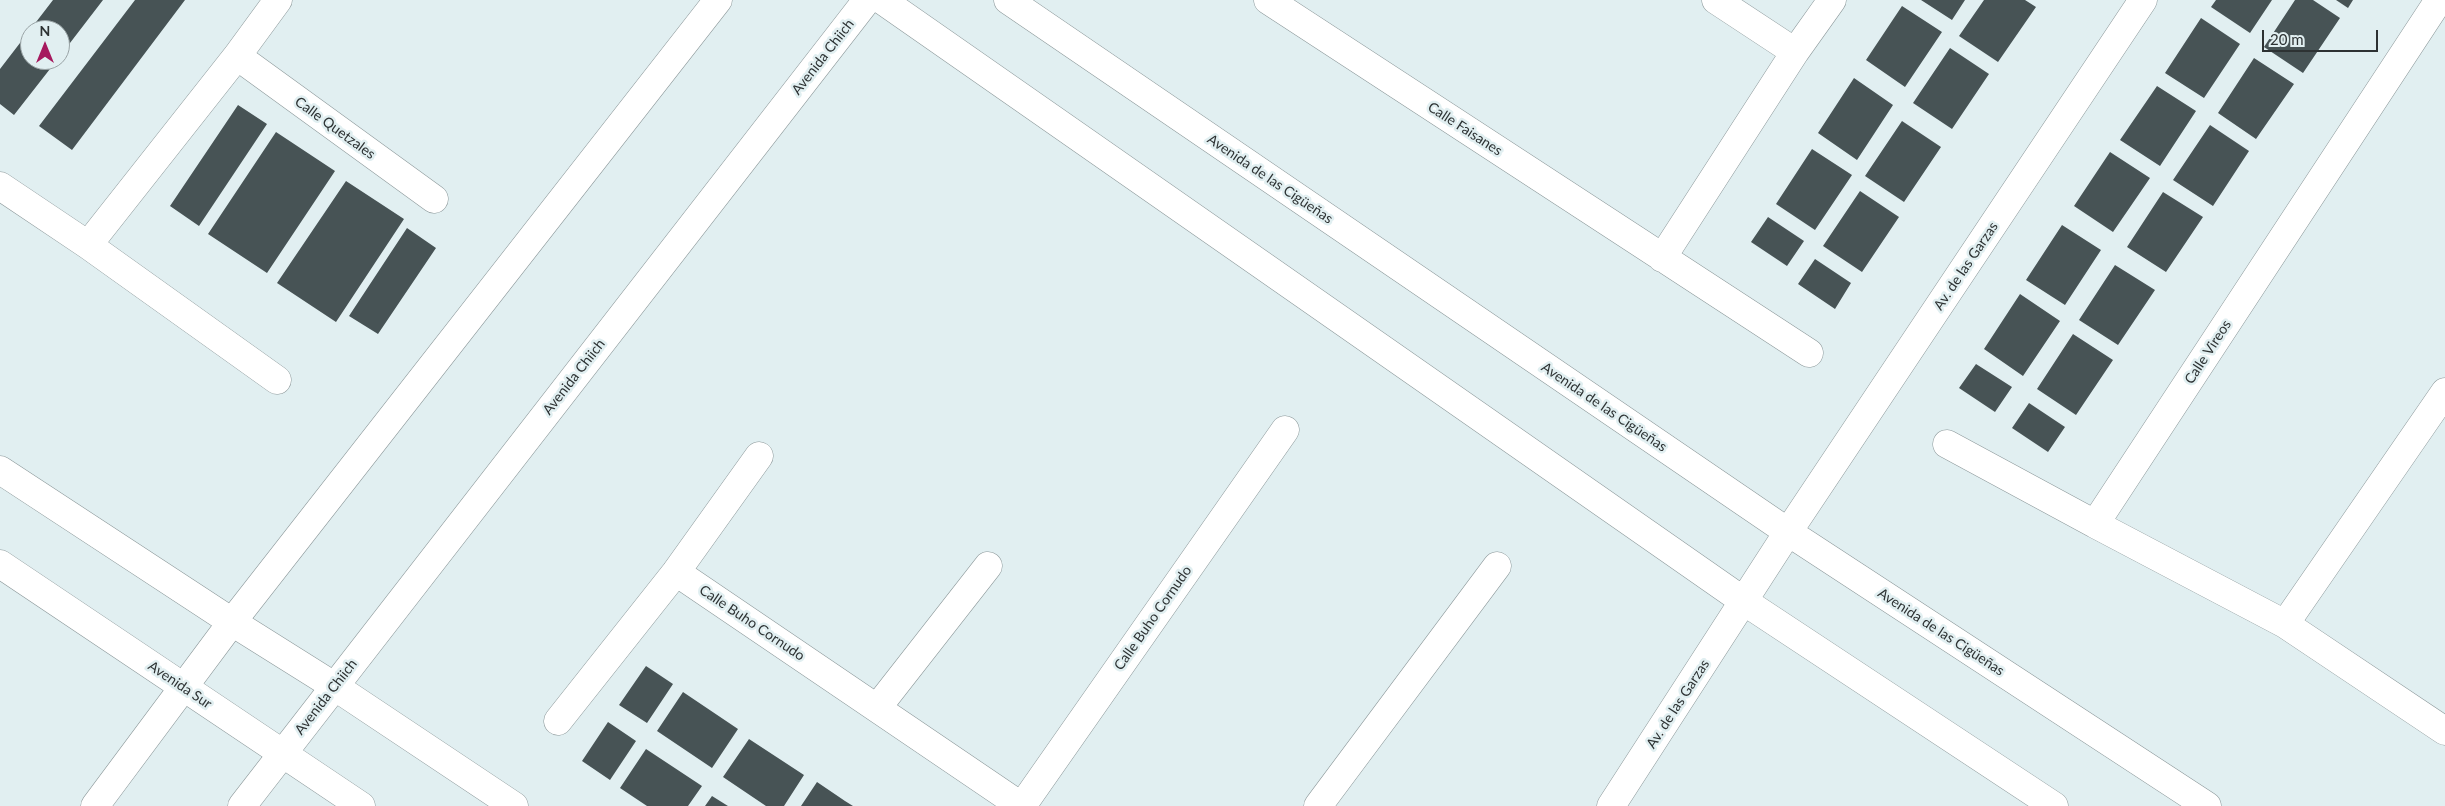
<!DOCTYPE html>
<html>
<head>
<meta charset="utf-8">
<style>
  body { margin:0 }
  #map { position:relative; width:2445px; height:806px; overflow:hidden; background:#e1eff1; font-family:Lato,sans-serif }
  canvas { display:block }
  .north { position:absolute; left:20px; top:20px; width:50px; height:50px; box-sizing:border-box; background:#e1eff1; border:1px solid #99a3a5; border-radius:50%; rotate:0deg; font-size:14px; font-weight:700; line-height:20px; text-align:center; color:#2d3233 }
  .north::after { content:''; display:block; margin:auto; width:18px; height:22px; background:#a6195e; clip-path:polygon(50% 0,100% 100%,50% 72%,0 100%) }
  .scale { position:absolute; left:2262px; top:30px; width:116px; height:22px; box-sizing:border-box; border:2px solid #2d3233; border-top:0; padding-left:6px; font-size:15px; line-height:18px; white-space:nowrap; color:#2d3233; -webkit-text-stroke:4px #e1eff1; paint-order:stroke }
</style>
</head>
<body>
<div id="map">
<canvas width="2445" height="806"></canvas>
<div class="north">N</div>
<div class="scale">20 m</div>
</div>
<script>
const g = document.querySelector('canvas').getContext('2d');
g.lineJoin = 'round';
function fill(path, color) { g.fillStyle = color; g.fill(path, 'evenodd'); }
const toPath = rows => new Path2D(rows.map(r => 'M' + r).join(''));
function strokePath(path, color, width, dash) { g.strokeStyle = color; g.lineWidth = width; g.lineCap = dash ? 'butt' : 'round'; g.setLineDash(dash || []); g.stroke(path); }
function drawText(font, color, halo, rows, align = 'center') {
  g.font = font + ' Lato,sans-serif'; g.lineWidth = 5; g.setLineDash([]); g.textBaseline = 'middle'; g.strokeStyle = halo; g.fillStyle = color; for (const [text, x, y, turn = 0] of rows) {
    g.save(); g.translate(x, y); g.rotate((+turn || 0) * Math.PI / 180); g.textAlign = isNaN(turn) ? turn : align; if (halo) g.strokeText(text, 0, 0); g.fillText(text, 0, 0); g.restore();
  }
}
fill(toPath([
  [53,0,103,0,60,56,60,30,30,30,30,60,57,60,14,115,0,104,0,69],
  [135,0,185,0,72,150,39,126],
  [1921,0,1965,0,1952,20],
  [1984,0,2025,0,2036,7,1998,62,1959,36],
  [2216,0,2272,0,2250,33,2211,7],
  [2295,0,2313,0,2340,18,2303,73,2264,47],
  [2336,0,2353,0,2348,8],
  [1902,6,1942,32,1905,87,1866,60],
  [2201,18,2240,44,2204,98,2165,73],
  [1950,48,1989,74,1952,129,1913,103],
  [2254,58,2294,84,2256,139,2218,113],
  [1854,78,1893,105,1857,160,1818,133],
  [2157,86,2196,111,2160,166,2120,140],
  [238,105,267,124,199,226,170,206],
  [1902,121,1941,147,1904,202,1865,176],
  [2210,125,2249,151,2213,206,2173,180],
  [276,132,335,171,267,273,208,234],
  [1812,149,1852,175,1815,230,1776,204],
  [2110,152,2150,178,2113,232,2074,206],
  [346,181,404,219,336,322,277,283],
  [1860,191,1899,217,1862,272,1823,246],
  [2163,192,2203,217,2166,272,2127,247],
  [1768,217,1804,241,1787,266,1751,242],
  [2062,225,2101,250,2065,305,2026,280],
  [407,228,436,248,378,334,349,316],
  [1815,259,1851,283,1835,309,1798,284],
  [2115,265,2155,290,2118,345,2079,320],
  [2020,294,2060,321,2023,376,1984,349],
  [2073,334,2113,360,2076,415,2037,389],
  [1976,364,2012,387,1995,412,1959,388],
  [2029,403,2065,427,2048,452,2012,428],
  [646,666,673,684,647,723,619,705],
  [683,692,738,729,712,768,657,731],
  [608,722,636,741,610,780,582,761],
  [749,739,804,775,784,806,766,806,723,777],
  [646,749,702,786,688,806,647,806,620,788],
  [817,782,845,801,853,806,801,806],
  [712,796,728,806,705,806]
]), '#475355');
const minor = toPath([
  [1268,0,1809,353],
  [1716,0,1795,52],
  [2439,0,2095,524,2285,624,2445,731],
  [237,56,434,199],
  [0,186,88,245,277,380],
  [88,245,237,56,278,0],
  [1662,258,1795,52,1832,0],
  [1947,444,2095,524],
  [0,470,232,622,334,686,514,806],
  [0,564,361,806],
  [676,572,1021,806],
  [2285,624,2445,392],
  [877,708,988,566],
  [558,721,676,572,759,456],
  [1022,806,1285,430],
  [1318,806,1497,566]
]);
const major = toPath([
  [882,0,1745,602,2054,806],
  [1008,0,1788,532,2207,806],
  [95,806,232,622,718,0],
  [242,806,867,0],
  [1611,806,1788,532,2143,0]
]);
strokePath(minor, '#8c989a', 29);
strokePath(major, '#8c989a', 29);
strokePath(minor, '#fff', 28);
strokePath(major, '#fff', 28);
drawText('14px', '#2d3233', '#e1eff1', [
  ["Avenida Chiich",823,57,-52],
  ["Calle Quetzales",335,128,36],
  ["Calle Faisanes",1465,129,33],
  ["Avenida de las Cigüeñas",1270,179,34],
  ["Av. de las Garzas",1966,266,-56],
  ["Calle Vireos",2208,352,-57],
  ["Avenida Chiich",574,377,-52],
  ["Avenida de las Cigüeñas",1604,407,34],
  ["Calle Buho Cornudo",1153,618,-55],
  ["Calle Buho Cornudo",752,623,34],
  ["Avenida de las Cigüeñas",1941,632,33],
  ["Avenida Sur",180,685,34],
  ["Avenida Chiich",326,697,-52],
  ["Av. de las Garzas",1678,704,-57]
]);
</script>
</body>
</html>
